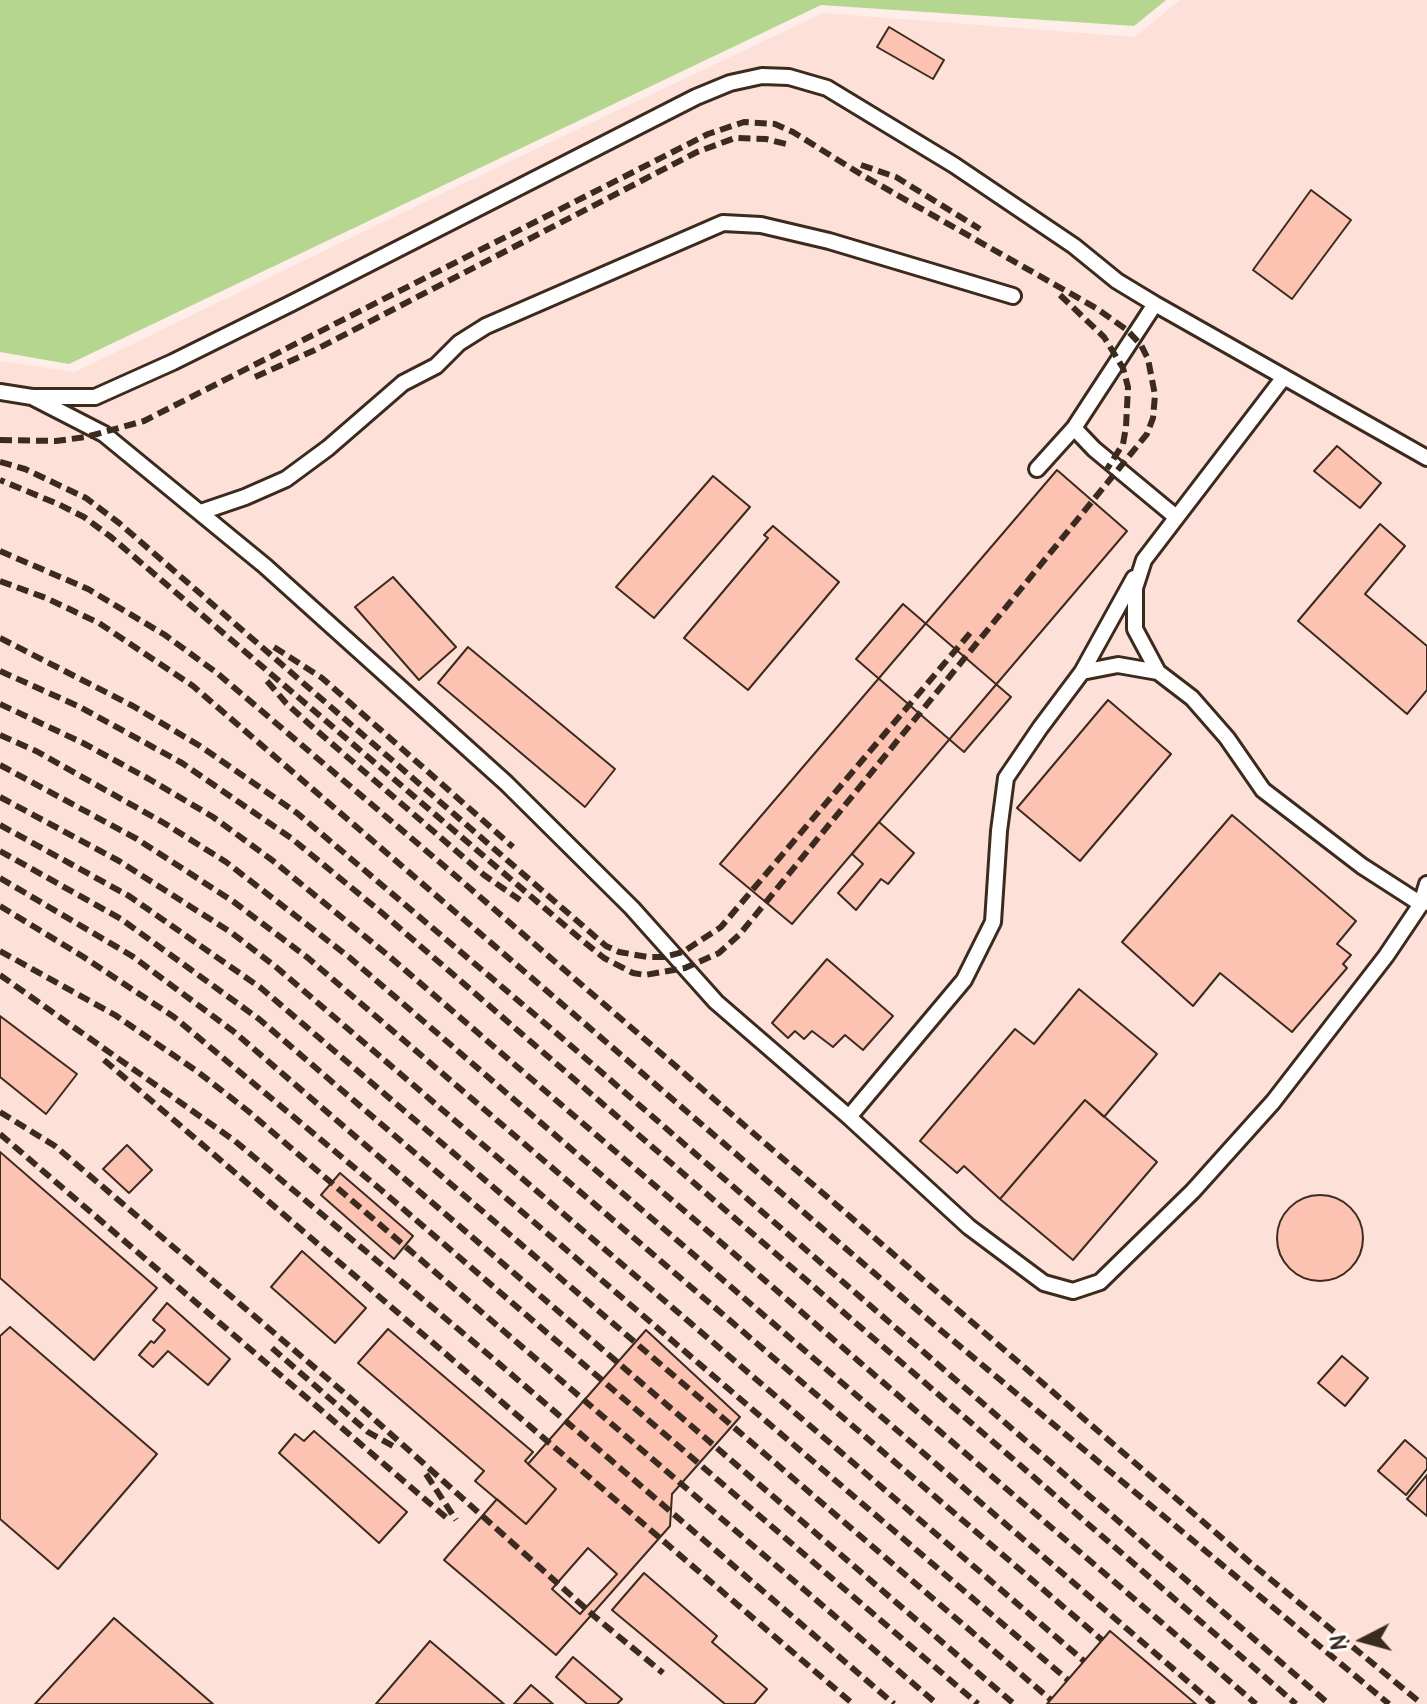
<!DOCTYPE html>
<html>
<head>
<meta charset="utf-8">
<style>
  body { margin:0 }
  #map { position:relative; width:1427px; height:1704px; overflow:hidden; background:#feede8; font-family:Pangolin,sans-serif }
  canvas { display:block }
  .north { position:absolute; left:1323px; top:1600px; width:80px; height:80px; -webkit-text-stroke:6px #fff; paint-order:stroke; rotate:264deg; font-size:22px; font-weight:700; line-height:32px; text-align:center; color:#3b2a1e }
  .north::after { content:''; display:block; margin:auto; width:28px; height:36px; background:#3b2a1e; clip-path:polygon(50% 0,100% 100%,50% 72%,0 100%) }
</style>
</head>
<body>
<div id="map">
<canvas width="1427" height="1704"></canvas>
<div class="north">N</div>
</div>
<script>
const g = document.querySelector('canvas').getContext('2d');
g.lineJoin = 'round';
function fill(path, color) { g.fillStyle = color; g.fill(path, 'evenodd'); }
const toPath = rows => new Path2D(rows.map(r => 'M' + r).join(''));
function strokePath(path, color, width, dash) { g.strokeStyle = color; g.lineWidth = width; g.lineCap = dash ? 'butt' : 'round'; g.setLineDash(dash || []); g.stroke(path); }
fill(toPath([
  [1180,0,1427,0,1427,1704,0,1704,0,361,75,372,441,194,823,13,1135,37]
]), '#fde0d8');
fill(toPath([
  [0,0,1166,0,1134,26,821,5,69,364,0,352]
]), '#b5d68f');
const building = toPath([
  [889,27,944,60,933,79,877,47,889,27],
  [1311,190,1351,220,1292,299,1253,270,1311,190],
  [1337,446,1381,483,1360,508,1314,471,1337,446],
  [1057,470,1127,531,792,924,720,864,1057,470],
  [713,476,750,507,654,618,616,587,713,476],
  [1380,524,1405,546,1365,594,1427,646,1427,690,1407,714,1298,621,1380,524],
  [773,526,839,582,748,690,684,638,768,538,764,535,773,526],
  [393,577,456,647,419,680,355,607,393,577],
  [903,604,1011,697,964,752,856,659,903,604],
  [468,647,615,769,585,807,438,683,468,647],
  [1108,700,1171,754,1080,861,1017,808,1108,700],
  [1232,815,1356,921,1337,944,1351,955,1343,964,1347,968,1292,1032,1220,973,1193,1006,1122,942,1232,815],
  [879,822,914,853,888,884,881,879,856,910,838,893,863,864,852,854,879,822],
  [827,959,893,1016,863,1050,845,1035,833,1047,812,1031,804,1039,795,1031,788,1038,772,1023,827,959],
  [1079,989,1157,1054,1104,1117,1085,1100,1000,1199,964,1166,957,1173,920,1141,1015,1029,1034,1044,1079,989],
  [0,1016,77,1074,46,1114,0,1077,0,1016],
  [1085,1100,1157,1162,1073,1260,1000,1199,1085,1100],
  [127,1145,152,1170,129,1193,103,1169,127,1145],
  [0,1152,157,1288,94,1360,0,1278,0,1152],
  [340,1173,413,1236,394,1259,321,1195,340,1173],
  '1277 1238a43 43 0 1 1 86 0a43 43 0 1 1-86 0Z',
  [302,1251,366,1308,335,1343,271,1287,302,1251],
  [167,1303,230,1359,208,1385,168,1351,153,1367,139,1355,151,1341,154,1343,165,1330,153,1320,167,1303],
  [10,1327,157,1454,58,1569,0,1519,0,1336,10,1327],
  [388,1329,533,1452,525,1461,556,1489,526,1524,475,1481,484,1471,358,1363,388,1329],
  [646,1330,740,1417,672,1494,670,1526,556,1655,444,1560,497,1499,526,1524,556,1489,528,1464,646,1330],
  [1342,1356,1368,1378,1345,1406,1318,1383,1342,1356],
  [314,1431,407,1512,379,1543,279,1453,295,1434,304,1441,314,1431],
  [1405,1440,1427,1459,1427,1469,1406,1495,1378,1471,1405,1440],
  [1427,1475,1427,1516,1407,1499,1427,1475],
  [588,1548,617,1574,580,1614,552,1589,588,1548],
  [644,1573,717,1636,712,1642,767,1689,754,1704,725,1704,612,1610,644,1573],
  [114,1618,213,1704,35,1704,114,1618],
  [1110,1631,1196,1704,1047,1704,1110,1631],
  [430,1641,504,1704,376,1704,430,1641],
  [573,1657,622,1699,617,1704,587,1704,556,1677,573,1657],
  [531,1685,553,1704,514,1704,531,1685]
]);
fill(building, '#fcc3b2');
strokePath(building, '#3b2a1e', 2);
const service = toPath([
  [1284,377,1144,560,1135,588,1135,629,1158,672,1192,698,1227,738,1263,790,1362,866,1421,904,1427,884],
  [0,392,32,397,95,397,173,362,292,303,696,97,730,83,762,76,789,77,827,88,954,165,1074,246,1117,281,1155,304,1427,458],
  [32,397,104,434,265,566,506,783,632,908,716,1002,849,1117,969,1227,1044,1283,1073,1291,1100,1282,1193,1191,1273,1102,1386,956,1421,904,1427,902],
  [1074,428,1094,449,1176,517],
  [1037,469,1074,428,1155,304],
  [201,512,245,497,286,479,328,448,403,383,436,366,459,343,486,326,723,223,761,225,829,241,1013,296],
  [1082,672,1134,578],
  [849,1117,964,980,993,922,999,831,1006,778,1040,728,1082,672,1118,665,1158,672]
]);
strokePath(service, '#3b2a1e', 20);
strokePath(service, '#fff', 14);
strokePath(toPath([
  [861,165,896,177,980,229],
  [1060,295,1104,337,1123,368,1128,387,1126,427,1123,444,1107,469],
  [255,377,315,350,697,152,735,138,766,139,790,145],
  [0,440,56,441,86,437,144,421,708,134,744,122,775,124,793,132,862,175,1096,308,1127,330,1141,345,1148,359,1155,395,1153,418,1147,434,740,934,719,953,685,968,645,975,633,973,604,958,583,941,111,537,84,517,58,504,0,480],
  [0,462,25,469,86,498,119,523,606,946,619,952,648,957,664,957,683,952,721,927,971,632],
  [0,551,88,589,165,635,217,673,450,871,1252,1564,1422,1704],
  [0,581,46,598,99,623,193,686,938,1328,1389,1704],
  [0,638,133,706,200,746,297,813,554,1031,1329,1704],
  [274,647,322,678,513,847],
  [0,671,80,707,182,763,291,838,381,912,1296,1704],
  [267,681,286,703,308,723,484,875,520,900],
  [0,704,83,743,149,779,213,817,272,860,390,957,1256,1704],
  [0,735,36,751,164,823,226,862,349,957,1214,1704],
  [0,765,137,839,234,902,308,958,1102,1640],
  [0,797,119,861,232,933,276,967,1084,1661],
  [0,825,129,896,261,988,1068,1680],
  [0,851,121,919,259,1019,1051,1700],
  [0,878,132,956,233,1031,1014,1704],
  [0,906,82,956,174,1017,380,1189,978,1704],
  [0,951,115,1015,198,1072,248,1111,937,1704],
  [0,975,235,1141,496,1361,894,1704],
  [104,1060,853,1704],
  [0,1112,55,1146,355,1402,594,1616,663,1673],
  [0,1134,449,1520],
  [272,1348,368,1432,393,1446],
  [426,1474,456,1520]
]), '#3b2a1e', 6, [12, 6]);
</script>
</body>
</html>
